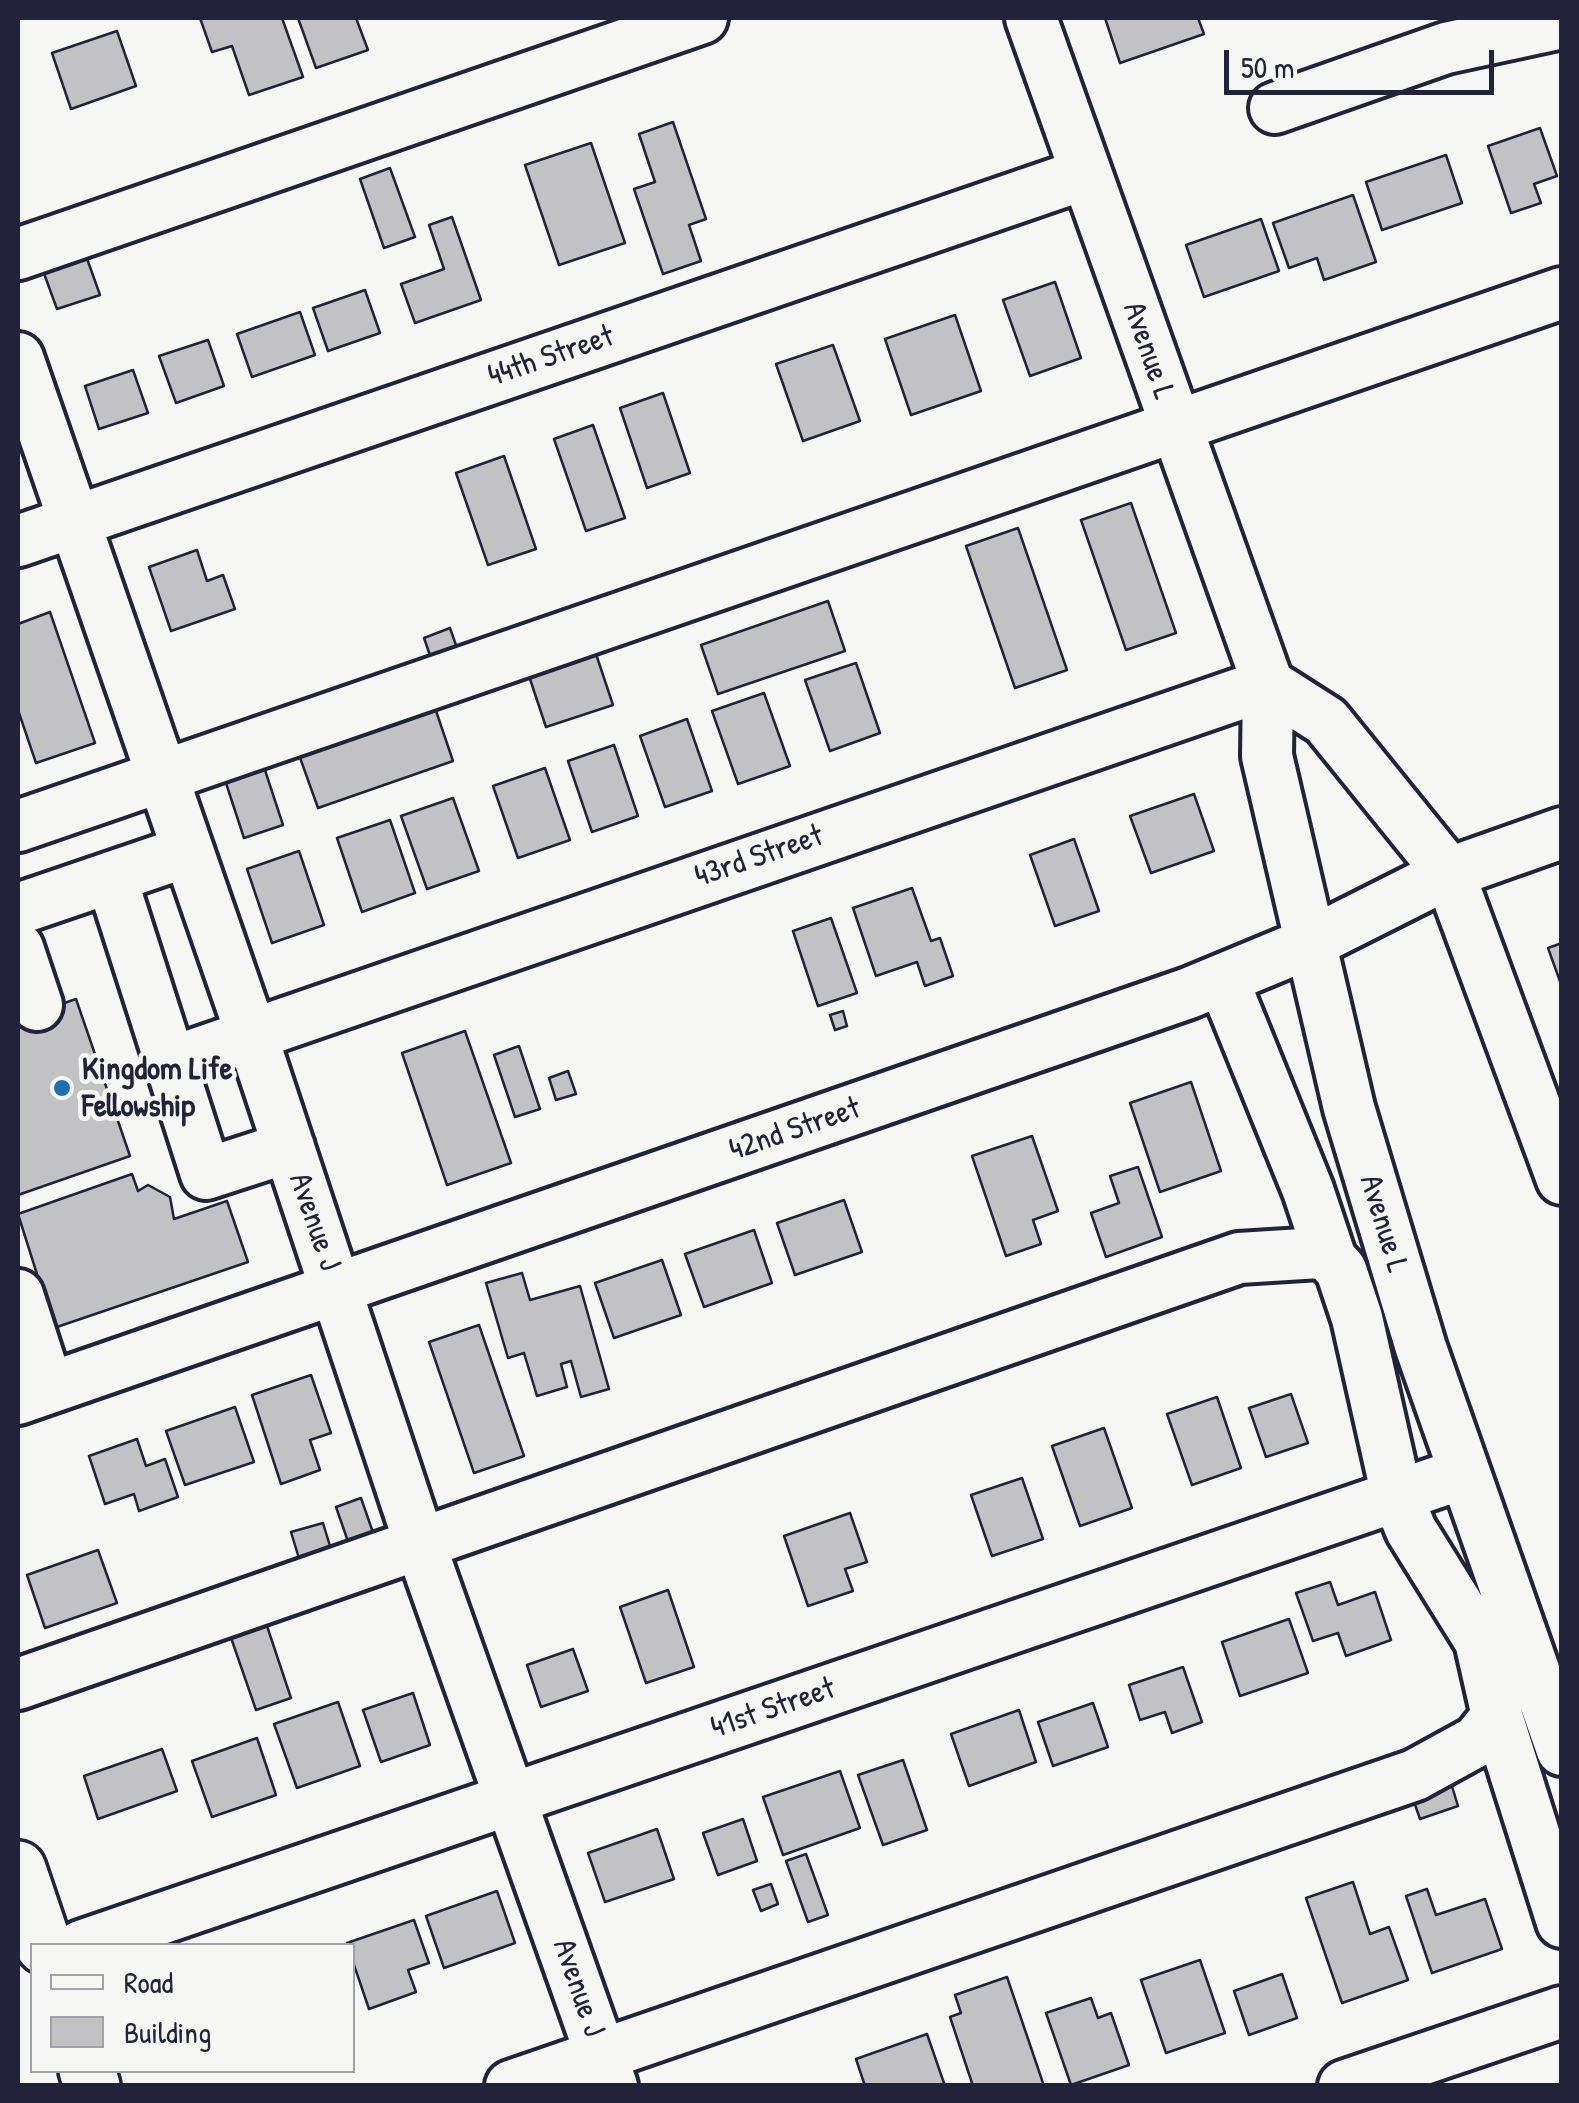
<!DOCTYPE html>
<html>
<head>
<meta charset="utf-8">
<style>
  body { margin:0 }
  #map { position:relative; width:1579px; height:2103px; overflow:hidden; background:#f6f6f2; font-family:"Patrick Hand",sans-serif }
  canvas { display:block }
  .frame { position:absolute; inset:0; border:20px solid #22223b; pointer-events:none }
  .legend { position:absolute; left:30px; top:1943px; width:325px; height:130px; box-sizing:border-box; background:#f6f6f2; border:2px solid #a1a1a9; margin:0; padding:12px 18px; list-style:none; font-size:30px; color:#22223b }
  .legend li { display:flex; align-items:center; gap:20px; height:50px }
  .legend b { width:50px; border:2px solid #a1a1a9 }
  .scale { position:absolute; left:1224px; top:50px; width:270px; height:45px; box-sizing:border-box; border:5px solid #22223b; border-top:0; padding-left:12px; font-size:30px; line-height:35px; white-space:nowrap; color:#22223b; -webkit-text-stroke:8px #f6f6f2; paint-order:stroke }
</style>
</head>
<body>
<div id="map">
<canvas width="1579" height="2103"></canvas>
<div class="frame"></div>
<ul class="legend">
<li><b style="height:12px;background:#f6f6f2"></b>Road</li>
<li><b style="height:28px;background:#c2c2c4"></b>Building</li>
</ul>
<div class="scale">50 m</div>
</div>
<script>
const g = document.querySelector('canvas').getContext('2d');
g.lineJoin = 'round';
function fill(path, color) { g.fillStyle = color; g.fill(path, 'evenodd'); }
const toPath = rows => new Path2D(rows.map(r => 'M' + r).join(''));
function strokePath(path, color, width, dash) { g.strokeStyle = color; g.lineWidth = width; g.lineCap = dash ? 'butt' : 'round'; g.setLineDash(dash || []); g.stroke(path); }
function drawText(font, color, halo, rows, align = 'center') {
  g.font = font + ' "Patrick Hand",sans-serif'; g.lineWidth = 9; g.setLineDash([]); g.textBaseline = 'middle'; g.strokeStyle = halo; g.fillStyle = color; for (const [text, x, y, turn = 0] of rows) {
    g.save(); g.translate(x, y); g.rotate((+turn || 0) * Math.PI / 180); g.textAlign = isNaN(turn) ? turn : align; if (halo) g.strokeText(text, 0, 0); g.fillText(text, 0, 0); g.restore();
  }
}
const building = toPath([
  [200,18,282,18,303,77,249,95,232,46,212,52,200,18],
  [298,18,356,18,368,50,316,68,298,18],
  [1105,18,1198,18,1204,34,1120,63,1105,18],
  [117,31,136,86,71,109,52,53,117,31],
  [673,122,706,219,689,225,701,261,663,274,634,189,655,182,639,134,673,122],
  [1540,128,1557,176,1534,184,1541,203,1511,213,1488,146,1540,128],
  [591,143,625,243,559,265,525,165,591,143],
  [1446,155,1462,203,1382,230,1366,182,1446,155],
  [390,168,415,237,384,248,360,179,390,168],
  [1353,195,1376,262,1324,280,1317,258,1289,268,1273,223,1353,195],
  [452,217,481,300,415,323,401,284,444,269,429,225,452,217],
  [1261,219,1279,271,1204,297,1186,245,1261,219],
  [85,253,100,295,57,309,42,268,85,253],
  [1055,282,1081,358,1030,376,1003,300,1055,282],
  [365,290,380,333,328,351,313,308,365,290],
  [300,312,315,355,252,377,237,334,300,312],
  [955,315,981,391,911,415,885,339,955,315],
  [208,340,224,386,176,403,159,356,208,340],
  [833,345,860,421,803,441,776,364,833,345],
  [133,370,148,413,99,429,85,386,133,370],
  [663,393,690,473,647,488,620,408,663,393],
  [593,425,625,518,586,531,554,439,593,425],
  [504,456,536,549,488,565,456,473,504,456],
  [1131,503,1176,633,1126,650,1081,520,1131,503],
  [1018,528,1067,670,1015,688,966,546,1018,528],
  [197,550,207,581,223,575,235,609,171,631,149,567,197,550],
  [828,601,845,651,718,694,701,645,828,601],
  [50,612,95,743,36,763,18,710,18,624,50,612],
  [450,628,458,651,432,661,424,638,450,628],
  [595,651,613,705,546,727,528,673,595,651],
  [856,663,880,733,830,751,805,680,856,663],
  [764,693,790,766,738,784,712,711,764,693],
  [434,705,453,761,318,808,298,752,434,705],
  [687,719,712,791,665,807,640,736,687,719],
  [614,745,638,816,592,832,568,761,614,745],
  [261,758,283,825,244,838,222,771,261,758],
  [545,768,570,840,518,858,493,786,545,768],
  [1194,794,1214,851,1151,873,1130,816,1194,794],
  [453,798,479,871,427,889,401,816,453,798],
  [390,820,415,893,362,912,337,838,390,820],
  [1074,839,1099,911,1055,926,1030,855,1074,839],
  [299,851,324,925,272,943,247,869,299,851],
  [912,888,931,941,940,938,953,976,925,986,917,962,876,976,853,908,912,888],
  [831,918,857,993,818,1006,793,931,831,918],
  [1562,943,1562,987,1548,948,1562,943],
  [76,999,130,1156,18,1195,18,1019,76,999],
  [843,1011,847,1026,835,1030,830,1015,843,1011],
  [465,1031,511,1163,447,1185,402,1053,465,1031],
  [519,1046,540,1109,515,1117,494,1055,519,1046],
  [568,1071,576,1094,556,1100,549,1078,568,1071],
  [1191,1082,1221,1171,1160,1192,1130,1103,1191,1082],
  [1032,1136,1058,1211,1033,1220,1041,1244,1006,1256,972,1156,1032,1136],
  [1138,1167,1162,1237,1106,1257,1091,1213,1119,1203,1110,1176,1138,1167],
  [132,1174,138,1191,148,1185,170,1197,174,1219,227,1201,248,1262,54,1328,18,1214,132,1174],
  [844,1200,862,1252,795,1275,777,1223,844,1200],
  [754,1230,772,1283,704,1307,685,1254,754,1230],
  [662,1260,681,1315,614,1338,595,1283,662,1260],
  [522,1273,530,1300,580,1286,609,1389,581,1397,571,1361,561,1364,567,1387,537,1396,524,1353,508,1358,486,1283,522,1273],
  [479,1325,524,1456,474,1473,429,1342,479,1325],
  [311,1375,331,1433,310,1440,320,1470,281,1484,252,1395,311,1375],
  [1291,1394,1308,1443,1266,1457,1249,1408,1291,1394],
  [1217,1397,1241,1468,1192,1485,1167,1414,1217,1397],
  [235,1407,254,1462,185,1485,166,1431,235,1407],
  [1104,1428,1132,1508,1080,1526,1052,1446,1104,1428],
  [137,1439,146,1466,165,1459,178,1497,139,1511,134,1494,105,1504,89,1456,137,1439],
  [1022,1478,1043,1539,992,1556,971,1495,1022,1478],
  [361,1498,377,1544,352,1553,336,1507,361,1498],
  [850,1513,867,1562,845,1569,853,1591,808,1606,784,1536,850,1513],
  [323,1523,333,1556,301,1565,291,1532,323,1523],
  [98,1550,117,1603,45,1628,27,1575,98,1550],
  [1330,1582,1338,1605,1375,1592,1391,1640,1346,1656,1338,1633,1313,1641,1296,1593,1330,1582],
  [668,1590,694,1667,646,1683,620,1607,668,1590],
  [264,1617,291,1698,256,1710,228,1629,264,1617],
  [1289,1619,1308,1673,1240,1696,1222,1642,1289,1619],
  [573,1649,588,1691,541,1707,527,1665,573,1649],
  [1183,1667,1202,1722,1172,1733,1165,1712,1140,1720,1129,1685,1183,1667],
  [413,1693,430,1745,381,1762,363,1710,413,1693],
  [338,1702,360,1766,297,1788,274,1724,338,1702],
  [1093,1703,1108,1747,1053,1766,1038,1722,1093,1703],
  [1019,1710,1036,1762,969,1786,951,1734,1019,1710],
  [257,1738,276,1795,212,1817,192,1761,257,1738],
  [162,1749,177,1791,98,1819,84,1776,162,1749],
  [903,1760,927,1830,883,1845,858,1775,903,1760],
  [840,1771,860,1828,783,1855,763,1797,840,1771],
  [1451,1783,1458,1806,1420,1819,1412,1796,1451,1783],
  [743,1819,757,1861,718,1875,703,1833,743,1819],
  [657,1829,674,1879,605,1902,588,1853,657,1829],
  [806,1854,828,1915,808,1922,786,1861,806,1854],
  [1353,1882,1370,1934,1389,1927,1408,1980,1342,2003,1306,1898,1353,1882],
  [771,1884,778,1904,761,1911,753,1890,771,1884],
  [1427,1889,1436,1915,1485,1899,1502,1949,1432,1973,1406,1896,1427,1889],
  [497,1891,515,1943,444,1968,426,1916,497,1891],
  [414,1920,429,1963,408,1970,416,1992,369,2009,352,1959,352,1946,347,1943,414,1920],
  [1200,1960,1225,2033,1166,2053,1141,1980,1200,1960],
  [1282,1974,1297,2018,1249,2035,1234,1991,1282,1974],
  [1007,1977,1044,2086,973,2086,950,2017,961,2013,955,1995,1007,1977],
  [1091,1998,1098,2018,1111,2013,1129,2065,1071,2085,1046,2013,1091,1998],
  [927,2034,945,2086,865,2086,856,2059,927,2034]
]);
fill(building, '#c2c2c4');
strokePath(building, '#22223b', 2.5);
const minor = toPath([
  [1031,18,1268,684,1267,756,1349,1108,1421,1348,1562,1750],
  [1275,108,1446,48,1562,23],
  [18,254,702,18],
  [18,358,251,1033,421,1547,612,2086],
  [18,541,1085,174],
  [1268,684,1326,721,1449,873,1562,1179],
  [18,826,1562,293],
  [111,877,206,1174,289,1147],
  [18,909,188,851],
  [18,948,37,1005],
  [1223,980,1308,1190,1331,1259,1341,1270,1357,1318,1397,1496,1411,1530,1480,1641,1497,1716,1562,1922],
  [170,1063,1268,684],
  [18,1295,48,1388],
  [18,1399,1189,993,1312,942,1449,873,1562,833],
  [18,1684,1239,1258,1319,1253,1331,1259],
  [81,1946,1464,1473],
  [511,2086,1415,1775,1477,1741,1497,1716],
  [1344,2086,1562,2012]
]);
const major = toPath([
  [18,1869,44,1946],
  [87,2070,92,2086]
]);
strokePath(minor, '#22223b', 58);
strokePath(major, '#22223b', 62);
strokePath(minor, '#f6f6f2', 50);
strokePath(major, '#f6f6f2', 55);
for (const [x, y, r, color] of [
  [62,1088,10,"#1f6fb2"]
]) { const dot = new Path2D(); dot.arc(x, y, r, 0, 2 * Math.PI); g.fillStyle = color; g.fill(dot); strokePath(dot, '#f6f6f2', 4); }
drawText('32px', '#22223b', '#f6f6f2', [
  ["Avenue L",1148,351,71],
  ["44th Street",551,357,-19],
  ["43rd Street",759,857,-19],
  ["42nd Street",795,1130,-19],
  ["Avenue J",314,1222,71],
  ["Avenue L",1383,1224,73],
  ["41st Street",773,1709,-19],
  ["Avenue J",578,1988,71]
]);
drawText('bold 32px', '#22223b', '#f6f6f2', [
  ["Kingdom Life",82,1070],
  ["Fellowship",82,1107]
], 'left');
</script>
</body>
</html>
